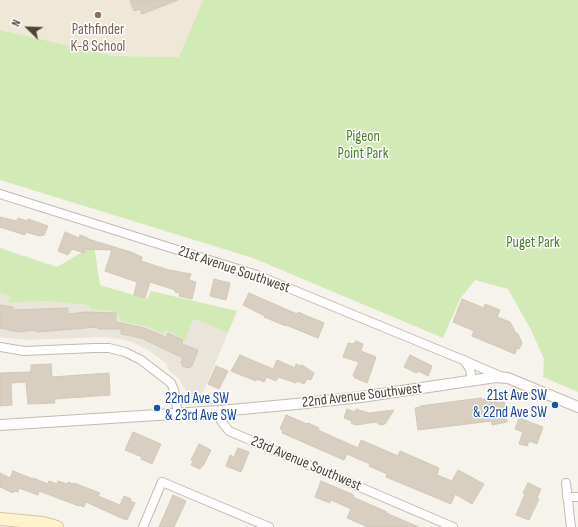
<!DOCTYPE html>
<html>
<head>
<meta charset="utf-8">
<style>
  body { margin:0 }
  #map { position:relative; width:578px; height:527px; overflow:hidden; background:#f6f3ec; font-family:"Sofia Sans Condensed",sans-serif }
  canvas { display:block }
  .north { position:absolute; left:8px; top:8px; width:40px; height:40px; -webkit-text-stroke:3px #fff; paint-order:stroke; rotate:293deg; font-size:11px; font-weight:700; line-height:16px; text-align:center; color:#4b4439 }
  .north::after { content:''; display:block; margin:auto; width:14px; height:18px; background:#4b4439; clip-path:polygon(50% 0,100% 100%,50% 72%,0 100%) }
</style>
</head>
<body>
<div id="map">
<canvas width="578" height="527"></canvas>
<div class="north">N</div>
</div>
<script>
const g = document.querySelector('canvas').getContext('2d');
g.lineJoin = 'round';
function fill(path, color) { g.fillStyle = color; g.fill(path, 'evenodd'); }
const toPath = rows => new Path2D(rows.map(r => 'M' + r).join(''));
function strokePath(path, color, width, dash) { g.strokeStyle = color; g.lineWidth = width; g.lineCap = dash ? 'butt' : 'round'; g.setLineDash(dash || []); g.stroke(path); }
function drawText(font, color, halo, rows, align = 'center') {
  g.font = font + ' "Sofia Sans Condensed",sans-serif'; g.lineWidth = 3; g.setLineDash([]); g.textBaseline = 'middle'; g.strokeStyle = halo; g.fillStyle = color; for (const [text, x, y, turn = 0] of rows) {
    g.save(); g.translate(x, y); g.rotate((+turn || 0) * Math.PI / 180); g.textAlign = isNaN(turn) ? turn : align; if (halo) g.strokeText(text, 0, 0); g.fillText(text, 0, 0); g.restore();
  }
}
fill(toPath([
  [0,293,10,296,8,303,46,301,88,305,92,310,116,311,121,321,147,327,163,334,165,330,185,340,194,319,228,333,198,404,195,404,179,379,168,369,166,363,150,351,132,342,120,339,104,337,26,340,0,337]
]), '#eae5da');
fill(toPath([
  [0,0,203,0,179,57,114,56,0,30]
]), '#efe8d6');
fill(toPath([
  [203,0,578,0,578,392,543,377,544,359,530,328,508,289,475,280,460,299,443,338,253,258,0,180,0,30,114,56,179,57],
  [94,245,100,285,147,299,151,291,237,311,228,333,194,319,185,340,165,330,163,334,147,327,121,321,115,311,92,310,88,305,46,301,7,303,10,296,0,293,0,248,57,267]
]), '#d2eab5');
const building = toPath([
  [130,0,178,0,142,14,140,9,134,11,130,0],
  [0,217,17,221,18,218,27,221,28,219,48,226,44,235,40,236,25,232,25,235,0,227,0,217],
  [65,232,79,238,80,235,88,238,88,239,131,252,142,257,141,261,169,270,191,274,189,280,196,282,192,299,179,296,180,293,175,292,175,290,150,282,145,298,134,295,137,282,105,271,112,250,85,249,84,253,72,249,68,255,58,251,65,232],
  [214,279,230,283,226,300,210,296,214,279],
  [249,293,297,314,298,312,324,323,318,338,286,325,286,326,264,317,265,316,243,305,249,293],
  [462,299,484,308,485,304,500,310,497,317,510,322,516,333,518,334,522,343,519,349,517,348,515,354,472,336,474,331,453,322,462,299],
  [0,305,13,307,13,310,68,308,68,314,86,312,116,313,116,322,144,328,166,337,168,333,183,340,182,344,198,350,192,366,188,368,182,366,183,364,181,363,183,358,141,338,121,334,121,329,98,329,98,327,36,332,36,330,18,332,0,328,0,305],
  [356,341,363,344,361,351,376,357,367,383,355,378,353,375,359,362,343,357,348,343,353,344,356,341],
  [240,355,273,369,277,360,295,368,296,364,300,366,302,365,314,373,311,380,307,379,304,384,297,381,296,383,278,377,276,381,267,377,264,382,257,379,256,381,231,371,240,355],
  [410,355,432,366,428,376,418,371,417,373,414,372,404,367,410,355],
  [51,364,52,377,109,373,110,395,54,399,55,403,28,404,26,382,11,383,12,405,0,406,0,373,31,372,31,365,51,364],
  [216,366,228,371,219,389,208,384,216,366],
  [481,398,481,400,485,399,486,401,497,399,498,403,504,402,507,422,492,425,492,421,418,430,415,408,420,407,420,406,481,398],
  [347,409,355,412,356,409,369,413,394,410,385,424,380,425,376,422,356,425,351,423,352,421,344,418,347,409],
  [286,415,307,424,308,423,319,428,318,430,358,448,361,440,398,456,400,451,439,468,437,475,452,481,458,470,484,484,472,504,455,494,451,504,386,477,387,474,369,466,370,464,347,454,344,460,282,433,283,430,280,429,286,415],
  [519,418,543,427,537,444,529,441,527,446,519,444,523,432,515,429,519,418],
  [133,432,161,444,152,464,141,459,142,457,125,450,133,432],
  [199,444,211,450,203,466,202,465,200,469,191,465,193,461,191,460,199,444],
  [238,448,249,452,241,472,226,466,230,455,234,457,238,448],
  [13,471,33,479,33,478,48,484,49,481,57,484,58,481,67,484,68,482,73,484,74,483,100,493,98,496,120,505,124,496,131,499,130,501,135,503,127,520,119,517,86,502,84,507,79,505,79,506,39,491,38,495,19,488,18,492,14,491,13,493,0,487,0,473,10,478,13,471],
  [321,481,354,495,353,497,387,512,386,513,419,527,368,527,347,518,351,509,331,500,330,503,315,497,321,481],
  [528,483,541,489,537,498,539,499,529,520,516,515,525,494,523,493,528,483],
  [173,495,186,501,174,527,159,527,173,495]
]);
fill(building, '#d8cfc1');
strokePath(building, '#d3c7b4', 1);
const minor = toPath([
  [0,194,257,275,463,360,500,376],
  [0,347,24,351,94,348,109,348,125,352,141,360,171,383,174,390,178,414],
  [464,360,470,369,472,381],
  [220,411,221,421,229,431,453,527],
  [566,483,571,527],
  [567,497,578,497],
  [143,527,162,482,269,527]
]);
const tertiary = toPath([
  [0,425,220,411,296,404,361,397,496,377,508,378,578,407]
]);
const secondary = toPath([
  [0,519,43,523,57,527]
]);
strokePath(minor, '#c2bbae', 10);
strokePath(tertiary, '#c2bbae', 12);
strokePath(secondary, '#d6c79b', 14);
strokePath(minor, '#fff', 8);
strokePath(tertiary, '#fff', 10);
strokePath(secondary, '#fff3cd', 12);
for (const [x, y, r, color] of [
  [98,15,4,"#8d6e63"],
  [555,405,4,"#1a4fb4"],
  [157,408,4,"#1a4fb4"]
]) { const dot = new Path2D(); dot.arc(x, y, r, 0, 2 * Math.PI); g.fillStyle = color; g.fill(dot); strokePath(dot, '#fff', 1.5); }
drawText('15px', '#785e54', '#fff', [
  ["Pathfinder",98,30],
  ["K-8 School",98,47]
]);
drawText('15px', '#4a7f2a', '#fff', [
  ["Pigeon",363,137],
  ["Point Park",363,154],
  ["Puget Park",533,243]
]);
drawText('15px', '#4b4439', '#fff', [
  ["21st Avenue Southwest",234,270,19],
  ["22nd Avenue Southwest",362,396,-7],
  ["23rd Avenue Southwest",306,464,23]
]);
drawText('15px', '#164399', '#fff', [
  ["21st Ave SW",547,396],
  ["& 22nd Ave SW",547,413],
  ["22nd Ave SW",165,399,"left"],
  ["& 23rd Ave SW",165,416,"left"]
], 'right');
</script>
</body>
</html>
